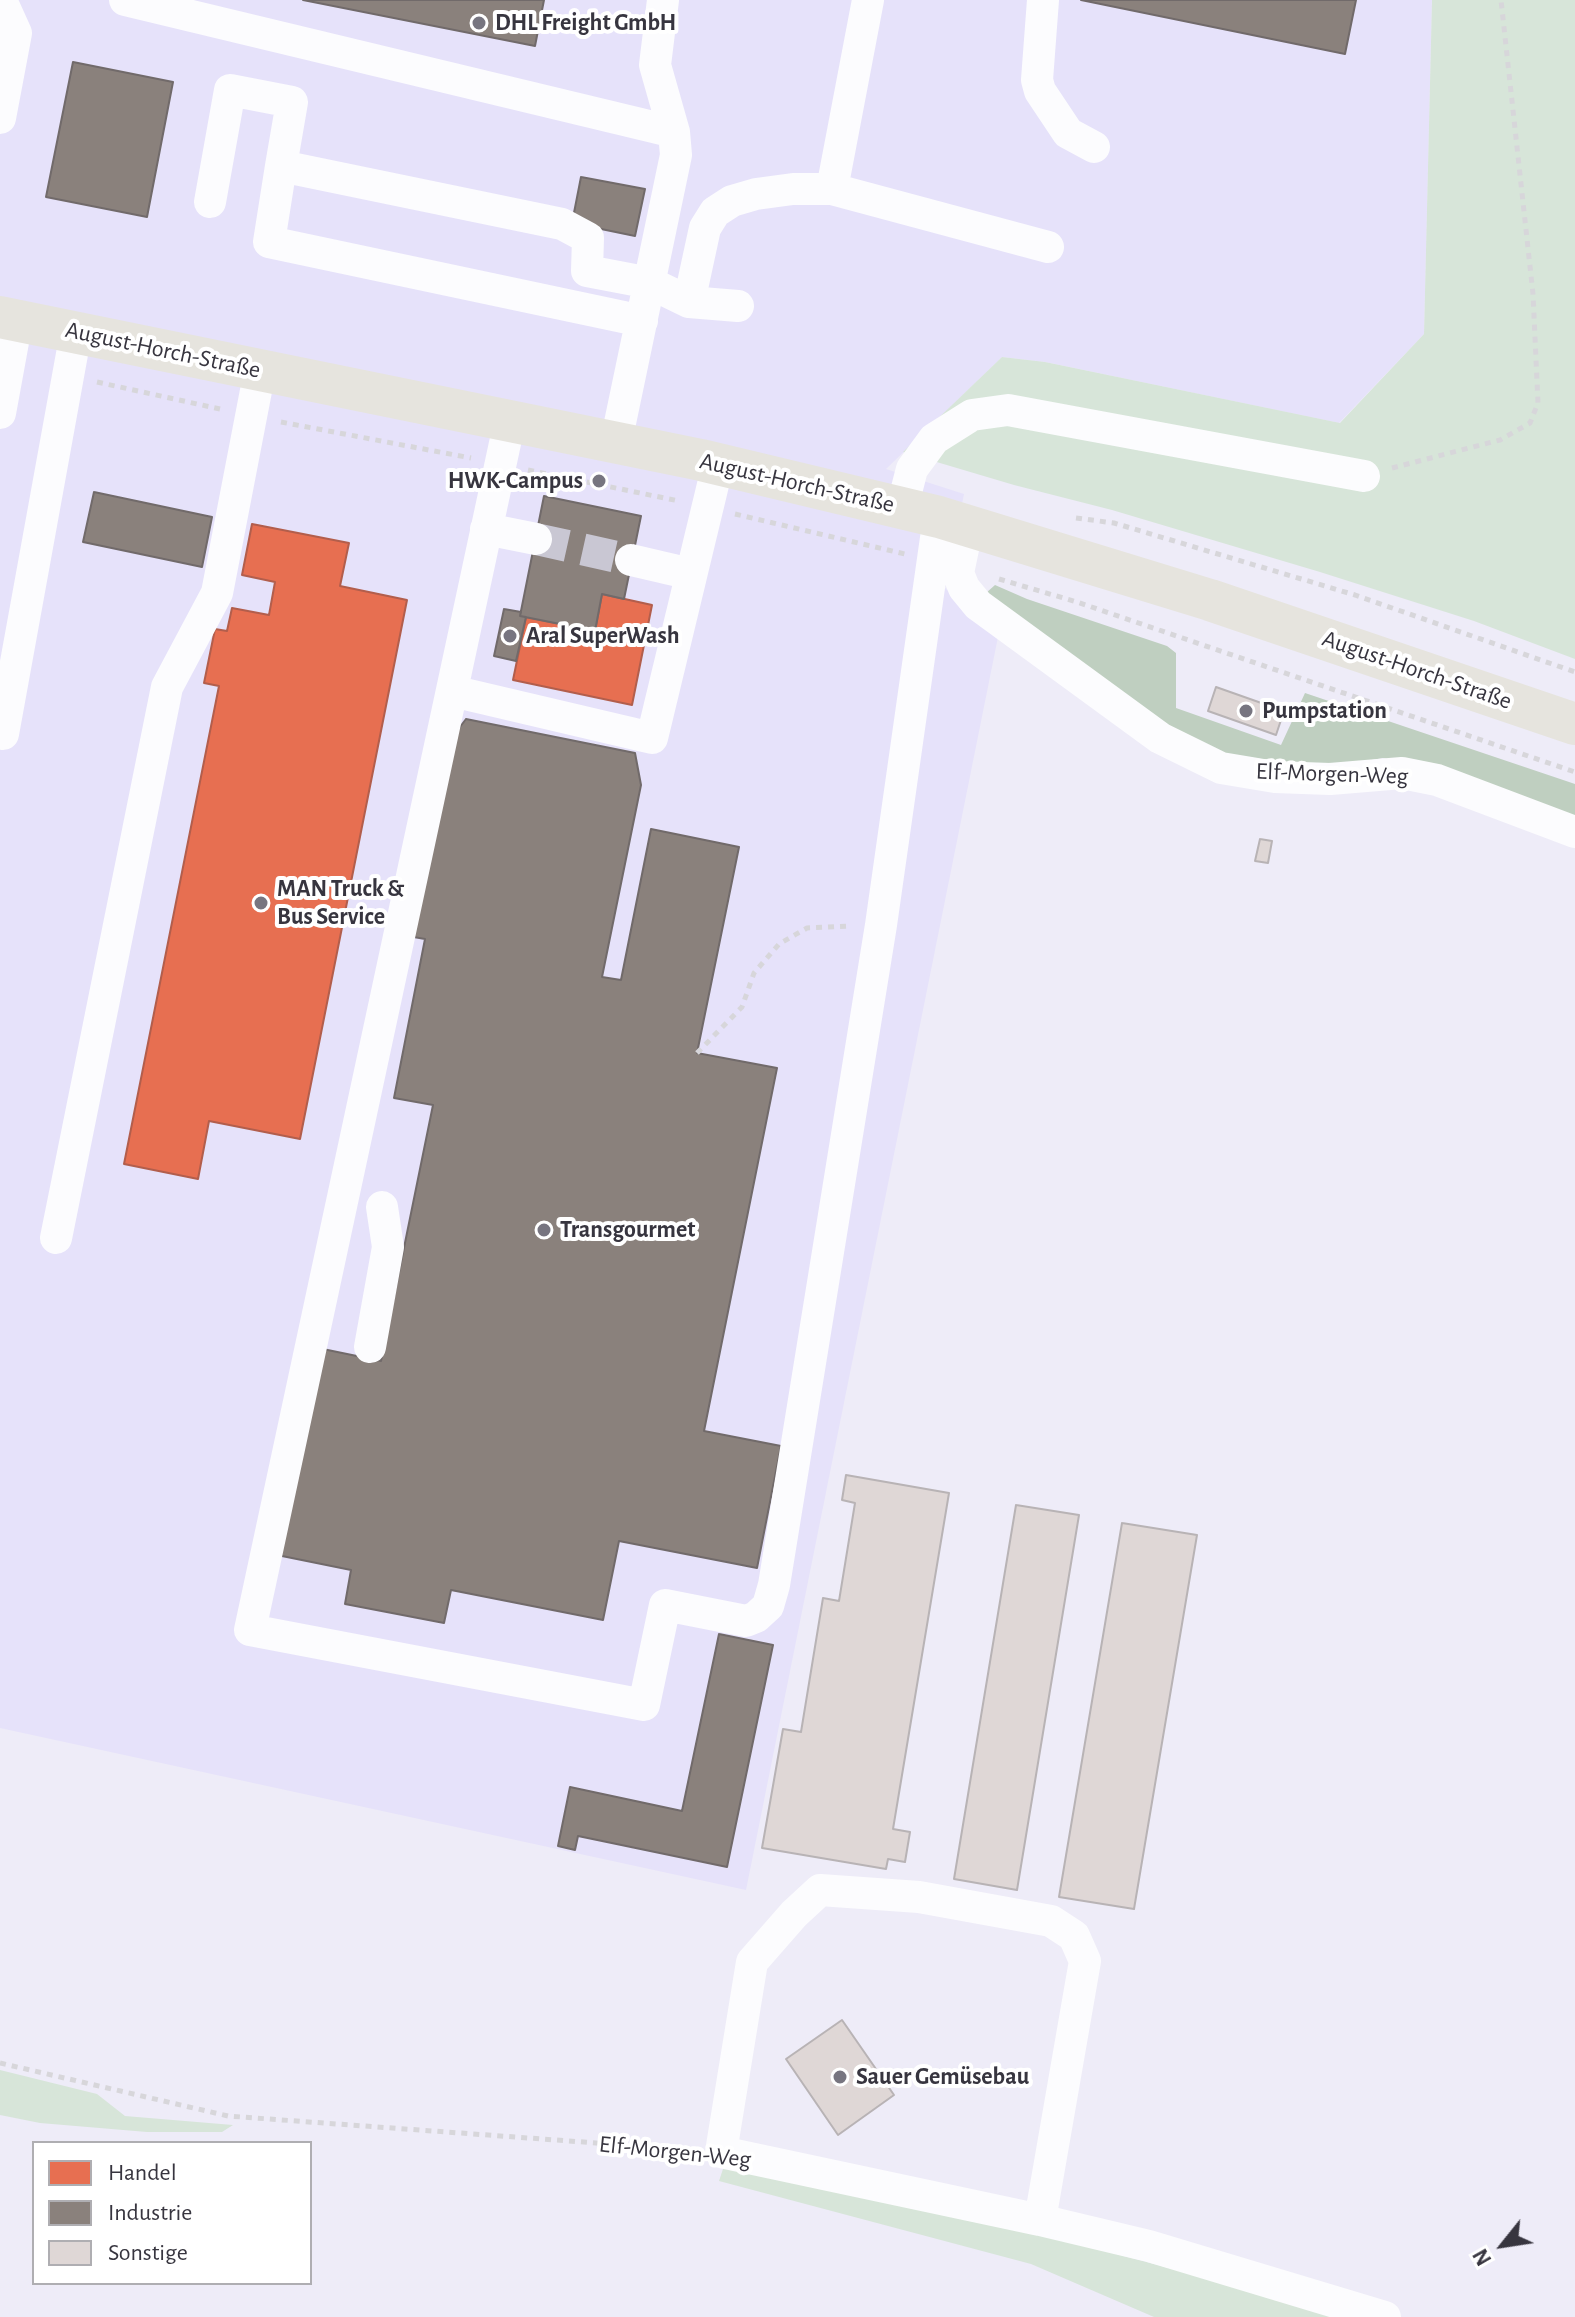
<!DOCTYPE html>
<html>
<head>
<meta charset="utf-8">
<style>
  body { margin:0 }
  #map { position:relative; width:1575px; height:2317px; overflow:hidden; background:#eeecf8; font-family:"Alegreya Sans",sans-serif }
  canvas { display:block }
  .legend { position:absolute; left:32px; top:2141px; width:280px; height:144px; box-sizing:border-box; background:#fff; border:2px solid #afaeb2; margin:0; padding:10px 14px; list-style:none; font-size:24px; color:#37353f }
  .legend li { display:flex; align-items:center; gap:16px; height:40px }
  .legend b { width:40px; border:2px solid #afaeb2 }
  .north { position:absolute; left:1463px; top:2205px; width:80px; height:80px; -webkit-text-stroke:6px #fff; paint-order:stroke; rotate:240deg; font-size:22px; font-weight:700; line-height:32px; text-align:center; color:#37353f }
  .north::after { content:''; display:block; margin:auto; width:28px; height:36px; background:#37353f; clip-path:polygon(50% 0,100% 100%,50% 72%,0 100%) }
</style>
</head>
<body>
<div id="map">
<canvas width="1575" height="2317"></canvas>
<ul class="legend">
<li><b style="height:22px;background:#e76f51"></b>Handel</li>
<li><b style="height:22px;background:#8a817c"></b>Industrie</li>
<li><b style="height:22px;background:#dfd7d6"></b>Sonstige</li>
</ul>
<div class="north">N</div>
</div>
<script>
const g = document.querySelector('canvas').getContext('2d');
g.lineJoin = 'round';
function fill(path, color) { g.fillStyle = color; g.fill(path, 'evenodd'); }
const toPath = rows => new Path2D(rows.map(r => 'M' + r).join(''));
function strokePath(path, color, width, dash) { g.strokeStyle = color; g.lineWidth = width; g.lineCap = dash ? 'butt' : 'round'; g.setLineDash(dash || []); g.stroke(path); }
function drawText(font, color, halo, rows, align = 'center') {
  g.font = font + ' "Alegreya Sans",sans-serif'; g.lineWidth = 8; g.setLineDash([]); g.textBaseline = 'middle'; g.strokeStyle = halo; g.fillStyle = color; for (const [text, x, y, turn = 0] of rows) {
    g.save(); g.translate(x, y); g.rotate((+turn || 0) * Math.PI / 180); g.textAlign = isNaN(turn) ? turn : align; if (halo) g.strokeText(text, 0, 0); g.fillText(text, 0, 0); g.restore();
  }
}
fill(toPath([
  [0,0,1432,0,1424,334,1339,423,1045,362,1002,357,886,469,964,494,945,588,998,637,746,1890,0,1728]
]), '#e6e2fa');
fill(toPath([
  [1432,0,1575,0,1575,659,1474,621,1320,572,1112,510,1014,485,903,452,1002,357,1045,362,1340,423,1424,334],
  [0,2070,97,2094,125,2116,233,2125,222,2132,147,2132,40,2123,0,2115],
  [724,2166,982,2218,1352,2317,1154,2317,1031,2264,719,2181]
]), '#d7e5d9');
fill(toPath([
  [995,585,1027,599,1167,646,1176,653,1176,708,1281,745,1305,693,1575,784,1575,821,1404,762,1383,758,1328,768,1210,752,1155,723,986,593]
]), '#bfcfc0');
const shops = toPath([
  [252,524,349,543,340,586,407,600,300,1139,209,1121,198,1179,124,1164,219,686,204,683,215,629,227,631,232,608,269,615,275,582,242,575,252,524],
  [602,594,652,605,632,705,513,680,526,617,595,631,602,594]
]);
fill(shops, '#e76f51');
strokePath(shops, '#b25e4c', 2);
const industry = toPath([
  [303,0,544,0,535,46,303,0],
  [1081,0,1356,0,1345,54,1081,0],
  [73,62,173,82,147,217,46,197,73,62],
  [581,177,645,189,635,236,572,223,581,177],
  [94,492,212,517,202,567,83,542,94,492],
  [544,496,641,516,624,599,602,594,595,631,520,616,544,496],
  [504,609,521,612,520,616,526,617,516,661,494,656,504,609],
  [466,719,635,753,641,785,602,977,621,980,651,829,739,847,697,1053,777,1068,704,1431,781,1446,757,1568,619,1541,603,1620,451,1590,444,1623,345,1604,351,1570,277,1555,318,1348,381,1361,433,1105,394,1098,425,939,408,936,447,744,466,719],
  [719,1634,773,1645,727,1867,578,1836,575,1850,558,1846,570,1787,682,1811,719,1634]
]);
fill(industry, '#8a817c');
strokePath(industry, '#716a6a', 2);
const building = toPath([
  [1216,687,1284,711,1276,735,1208,711,1216,687],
  [1260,839,1272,841,1268,863,1255,861,1260,839],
  [846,1475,949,1493,893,1829,910,1832,905,1862,888,1859,886,1869,762,1848,783,1729,801,1732,823,1598,839,1601,855,1503,842,1500,846,1475],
  [1016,1505,1079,1515,1017,1890,954,1879,1016,1505],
  [1122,1523,1197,1535,1134,1909,1059,1897,1122,1523],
  [842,2020,894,2095,838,2135,786,2059,842,2020]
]);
fill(building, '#dfd7d6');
strokePath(building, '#b8b3b5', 2);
strokePath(toPath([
  [536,539,631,560]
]), '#c9c7d3', 32, [32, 16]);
strokePath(toPath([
  [97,382,220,409],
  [281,422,471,458],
  [1392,468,1500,440,1530,423,1538,403,1533,294,1501,0],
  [528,470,679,501],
  [735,514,905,554],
  [1076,518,1114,523,1355,595,1575,672],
  [999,579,1077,602,1575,772],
  [697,1053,742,1007,754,973,779,944,807,928,851,926],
  [0,2063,228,2116,692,2150]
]), '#d7d6da', 5, [6, 6]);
strokePath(toPath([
  [125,0,674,132],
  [1043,0,1037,80,1040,91,1068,133,1094,147],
  [0,118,16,33,1,0],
  [832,189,868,0],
  [210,202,230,90,292,102,281,166],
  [689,302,705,228,715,212,732,201,756,194,793,189,832,189,1048,247],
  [642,321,269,242,281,166,562,224,588,238,587,271,650,283,689,302,738,306],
  [0,413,17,320],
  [510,420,250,1630,644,1705,665,1605,746,1621,756,1617,768,1606,774,1585,881,925,939,517],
  [616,442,676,155,674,132,655,65,663,0],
  [902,508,912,469,934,439,972,415,1008,410,1364,476],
  [968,525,958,573,964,588,978,605,1160,738,1221,768,1275,777,1330,779,1402,773,1437,780,1575,832],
  [486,529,536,539],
  [631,560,691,574],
  [452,691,652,738,718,464],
  [3,734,76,332],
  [56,1238,167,687,217,593,260,370],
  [370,1347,388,1247,382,1207],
  [1040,2220,1085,1961,1074,1936,1051,1921,919,1897,820,1890,794,1914,752,1962,721,2152,1040,2220,1149,2246,1385,2317]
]), '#fcfcfe', 32);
strokePath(toPath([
  [0,317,701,460,939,517,1210,600,1575,724]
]), '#e6e4de', 42);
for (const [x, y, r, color] of [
  [479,23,8,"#777580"],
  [599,481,8,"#777580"],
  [510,636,8,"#777580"],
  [1246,711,8,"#777580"],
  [261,903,8,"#777580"],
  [544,1230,8,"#777580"],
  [840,2077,8,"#777580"]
]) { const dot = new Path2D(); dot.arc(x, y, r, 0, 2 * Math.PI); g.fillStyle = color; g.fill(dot); strokePath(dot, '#fff', 3); }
drawText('bold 24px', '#37353f', '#fff', [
  ["DHL Freight GmbH",495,23],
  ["HWK-Campus",583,481,"right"],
  ["Aral SuperWash",526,636],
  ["Pumpstation",1262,711],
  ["MAN Truck &",277,889],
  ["Bus Service",277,917],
  ["Transgourmet",560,1230],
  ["Sauer Gemüsebau",856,2077]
], 'left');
drawText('24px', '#37353f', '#fff', [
  ["August-Horch-Straße",163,350,12],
  ["August-Horch-Straße",797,483,13],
  ["August-Horch-Straße",1417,670,19],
  ["Elf-Morgen-Weg",1332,774,2],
  ["Elf-Morgen-Weg",675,2152,6]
]);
</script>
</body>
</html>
